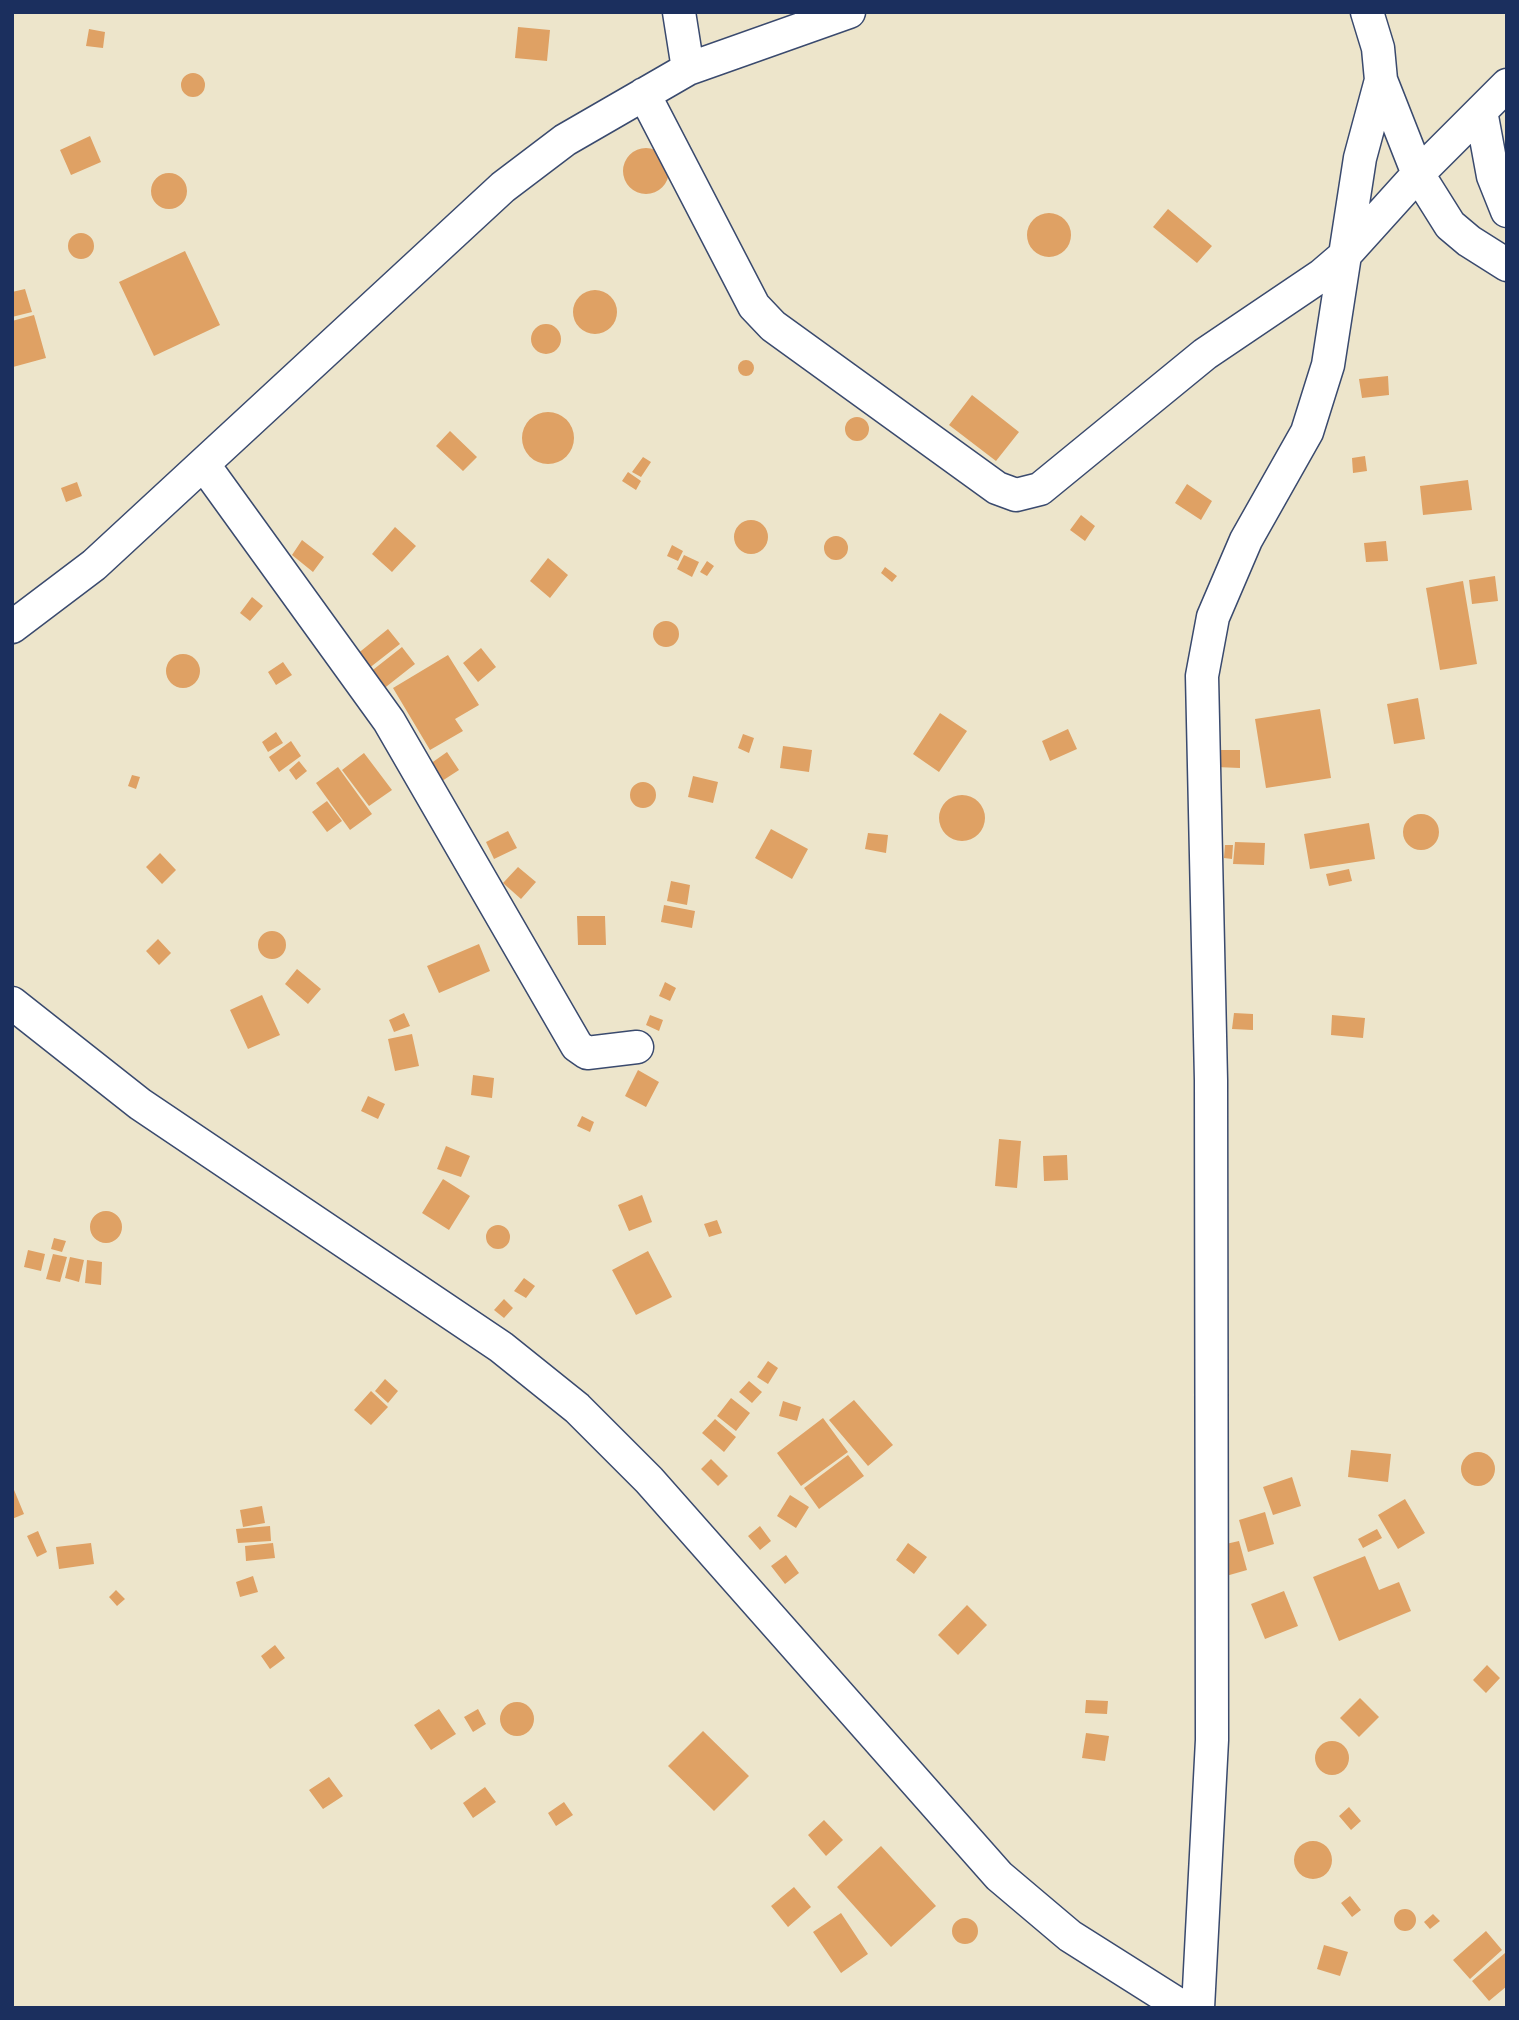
<!DOCTYPE html>
<html>
<head>
<meta charset="utf-8">
<style>
  body { margin:0 }
  #map { position:relative; width:1519px; height:2020px; overflow:hidden; background:#ede5cb; font-family:Itim,sans-serif }
  canvas { display:block }
  .frame { position:absolute; inset:0; border:14px solid #1b2f5e; pointer-events:none }
</style>
</head>
<body>
<div id="map">
<canvas width="1519" height="2020"></canvas>
<div class="frame"></div>
</div>
<script>
const g = document.querySelector('canvas').getContext('2d');
g.lineJoin = 'round';
function fill(path, color) { g.fillStyle = color; g.fill(path, 'evenodd'); }
const toPath = rows => new Path2D(rows.map(r => 'M' + r).join(''));
function strokePath(path, color, width, dash) { g.strokeStyle = color; g.lineWidth = width; g.lineCap = dash ? 'butt' : 'round'; g.setLineDash(dash || []); g.stroke(path); }
fill(toPath([
  [518,27,550,30,547,61,515,58],
  [89,29,105,32,103,48,86,46],
  '181 85a12 12 0 1 1 24 0a12 12 0 1 1-24 0Z',
  [90,136,101,162,71,175,60,150],
  '623 171a23 23 0 1 1 46 0a23 23 0 1 1-46 0Z',
  '151 191a18 18 0 1 1 36 0a18 18 0 1 1-36 0Z',
  [1168,209,1212,246,1197,263,1153,227],
  '1027 235a22 22 0 1 1 44 0a22 22 0 1 1-44 0Z',
  '68 246a13 13 0 1 1 26 0a13 13 0 1 1-26 0Z',
  [185,251,220,325,154,356,119,282],
  [25,289,32,312,12,317,12,292],
  '573 312a22 22 0 1 1 44 0a22 22 0 1 1-44 0Z',
  [34,315,46,358,13,367,12,321],
  '531 339a15 15 0 1 1 30 0a15 15 0 1 1-30 0Z',
  '738 368a8 8 0 1 1 16 0a8 8 0 1 1-16 0Z',
  [1388,376,1389,395,1362,398,1359,379],
  [972,395,1019,432,996,461,949,425],
  '522 438a26 26 0 1 1 52 0a26 26 0 1 1-52 0Z',
  '845 429a12 12 0 1 1 24 0a12 12 0 1 1-24 0Z',
  [450,431,477,457,463,471,436,446],
  [1365,456,1367,471,1353,473,1352,458],
  [643,457,651,462,641,477,632,472],
  [628,472,641,481,636,490,622,481],
  [1468,480,1472,510,1423,515,1420,486],
  [77,482,82,496,66,502,61,488],
  [1187,484,1212,501,1201,520,1175,503],
  [1081,515,1095,526,1085,541,1070,530],
  '734 537a17 17 0 1 1 34 0a17 17 0 1 1-34 0Z',
  [395,527,416,546,392,572,372,554],
  '824 548a12 12 0 1 1 24 0a12 12 0 1 1-24 0Z',
  [302,540,324,557,313,572,292,555],
  [1386,541,1388,561,1366,562,1364,543],
  [672,545,683,551,678,561,667,556],
  [684,555,699,562,692,577,677,569],
  [548,558,568,575,550,598,530,581],
  [707,561,714,566,707,576,700,572],
  [885,567,897,576,892,582,881,573],
  [1495,576,1498,601,1472,604,1469,580],
  [1463,581,1477,664,1440,670,1426,588],
  [252,597,263,606,250,621,240,613],
  '653 634a13 13 0 1 1 26 0a13 13 0 1 1-26 0Z',
  [388,629,400,644,368,669,356,655],
  [402,647,415,664,382,690,369,673],
  [481,648,496,667,478,682,463,663],
  '166 671a17 17 0 1 1 34 0a17 17 0 1 1-34 0Z',
  [448,655,479,705,455,719,463,731,430,750,393,688],
  [283,662,292,675,276,685,268,672],
  [1418,698,1425,739,1394,744,1387,704],
  [1320,709,1331,778,1266,788,1255,719],
  [940,713,967,731,939,772,913,754],
  [1068,729,1077,749,1050,761,1042,741],
  [276,732,283,743,268,752,262,742],
  [743,734,754,738,749,753,738,748],
  [291,741,301,756,279,772,269,757],
  [783,746,812,750,809,772,780,768],
  [1217,750,1240,750,1240,768,1216,767],
  [447,752,459,770,442,781,430,764],
  [364,753,392,790,369,806,342,770],
  [299,761,307,771,296,780,289,770],
  [338,767,372,814,350,830,316,783],
  [132,775,140,777,136,789,128,786],
  [693,776,718,782,713,803,688,797],
  '630 795a13 13 0 1 1 26 0a13 13 0 1 1-26 0Z',
  '939 818a23 23 0 1 1 46 0a23 23 0 1 1-46 0Z',
  [327,801,342,821,327,832,312,812],
  '1403 832a18 18 0 1 1 36 0a18 18 0 1 1-36 0Z',
  [1369,823,1375,859,1310,869,1304,834],
  [771,829,808,849,792,879,755,858],
  [508,831,517,848,494,859,486,842],
  [868,833,888,835,886,853,865,849],
  [1235,842,1265,843,1264,865,1233,864],
  [1225,845,1233,845,1232,859,1224,858],
  [160,853,176,870,162,884,146,867],
  [518,867,536,882,521,899,503,883],
  [1349,869,1352,881,1329,886,1326,874],
  [671,881,690,885,687,905,667,901],
  [664,905,695,911,692,928,661,922],
  [577,916,605,916,606,945,578,945],
  '258 945a14 14 0 1 1 28 0a14 14 0 1 1-28 0Z',
  [158,939,171,953,159,965,146,951],
  [479,944,490,971,439,993,427,966],
  [297,969,321,989,308,1004,285,984],
  [665,982,676,988,670,1001,659,996],
  [262,995,280,1035,248,1049,230,1010],
  [404,1013,410,1026,394,1032,389,1020],
  [1234,1013,1253,1014,1253,1030,1232,1029],
  [650,1015,663,1020,659,1031,646,1025],
  [1332,1015,1365,1018,1363,1038,1331,1035],
  [412,1034,419,1066,395,1071,388,1039],
  [638,1070,659,1082,646,1107,625,1096],
  [473,1075,494,1078,492,1098,471,1095],
  [368,1096,385,1104,378,1119,361,1111],
  [582,1116,594,1122,590,1132,577,1126],
  [999,1139,1021,1141,1017,1188,995,1186],
  [446,1146,470,1156,461,1177,437,1169],
  [1067,1155,1068,1180,1044,1181,1043,1156],
  [443,1179,470,1196,449,1230,422,1213],
  [642,1195,652,1222,629,1231,618,1205],
  '90 1227a16 16 0 1 1 32 0a16 16 0 1 1-32 0Z',
  [717,1220,722,1233,709,1237,704,1224],
  '486 1237a12 12 0 1 1 24 0a12 12 0 1 1-24 0Z',
  [54,1238,66,1241,62,1252,51,1249],
  [28,1250,45,1254,41,1271,24,1267],
  [648,1251,672,1297,636,1315,612,1270],
  [53,1254,67,1257,60,1282,46,1279],
  [70,1257,84,1260,79,1282,65,1278],
  [87,1260,102,1262,101,1285,85,1283],
  [524,1278,535,1286,526,1298,514,1291],
  [504,1299,513,1308,504,1318,494,1310],
  [768,1361,778,1368,768,1384,757,1377],
  [385,1379,398,1391,388,1403,375,1391],
  [749,1381,762,1392,752,1403,739,1392],
  [371,1391,388,1407,371,1425,354,1410],
  [731,1398,750,1413,736,1431,717,1416],
  [854,1400,893,1445,868,1466,829,1420],
  [783,1401,801,1407,797,1421,779,1416],
  [823,1418,848,1452,801,1486,777,1453],
  [715,1419,736,1437,724,1452,702,1433],
  [1351,1450,1391,1454,1388,1482,1348,1477],
  '1461 1469a17 17 0 1 1 34 0a17 17 0 1 1-34 0Z',
  [848,1455,864,1476,819,1509,804,1488],
  [711,1459,728,1476,718,1486,701,1469],
  [1292,1477,1301,1506,1273,1515,1263,1487],
  [12,1485,24,1514,12,1519],
  [790,1495,809,1507,796,1528,777,1516],
  [1405,1499,1425,1533,1398,1549,1378,1515],
  [262,1506,265,1523,243,1527,240,1510],
  [1265,1512,1274,1544,1248,1552,1239,1520],
  [270,1526,271,1541,238,1543,236,1529],
  [760,1526,771,1541,760,1550,748,1536],
  [1377,1529,1382,1538,1363,1548,1358,1539],
  [38,1531,47,1552,37,1557,27,1536],
  [1239,1541,1247,1570,1226,1576,1217,1546],
  [91,1543,94,1564,59,1569,56,1547],
  [273,1543,275,1558,246,1561,245,1546],
  [908,1543,927,1557,914,1574,896,1560],
  [786,1555,799,1573,785,1584,771,1566],
  [1365,1556,1379,1590,1399,1582,1411,1611,1339,1641,1313,1577],
  [253,1576,258,1592,240,1597,236,1582],
  [116,1590,125,1599,117,1606,109,1597],
  [1284,1591,1298,1626,1265,1639,1251,1604],
  [967,1605,987,1625,958,1655,938,1635],
  [275,1645,285,1658,270,1669,261,1656],
  [1487,1665,1500,1678,1486,1693,1473,1680],
  [1360,1698,1379,1717,1359,1737,1340,1718],
  [1086,1700,1108,1701,1107,1714,1085,1713],
  '500 1719a17 17 0 1 1 34 0a17 17 0 1 1-34 0Z',
  [439,1709,456,1734,431,1750,414,1725],
  [478,1709,486,1724,473,1732,464,1717],
  [703,1731,749,1776,714,1811,668,1766],
  [1086,1733,1109,1736,1105,1761,1082,1758],
  '1315 1758a17 17 0 1 1 34 0a17 17 0 1 1-34 0Z',
  [329,1777,343,1796,323,1809,309,1790],
  [485,1787,496,1802,473,1818,463,1803],
  [564,1802,573,1815,556,1826,548,1813],
  [1349,1807,1361,1821,1351,1830,1339,1816],
  [824,1820,843,1840,826,1856,808,1835],
  '1294 1860a19 19 0 1 1 38 0a19 19 0 1 1-38 0Z',
  [881,1846,936,1906,891,1947,837,1887],
  [794,1887,811,1907,788,1927,771,1906],
  [1350,1896,1361,1910,1352,1917,1341,1903],
  '1394 1920a11 11 0 1 1 22 0a11 11 0 1 1-22 0Z',
  [841,1913,868,1954,841,1973,813,1932],
  [1433,1914,1440,1921,1430,1929,1424,1922],
  '952 1931a13 13 0 1 1 26 0a13 13 0 1 1-26 0Z',
  [1486,1931,1502,1950,1470,1979,1453,1960],
  [1324,1945,1348,1952,1340,1976,1317,1969],
  [1505,1953,1507,1986,1489,2001,1472,1981]
]), '#dfa164');
const street = toPath([
  [679,12,688,69],
  [1381,80,1418,174,1450,225,1469,241,1507,265],
  [644,94,754,306,773,326,997,488,1016,495,1040,489,1205,354,1322,275,1343,257,1418,174,1507,85],
  [1481,111,1493,176,1507,211],
  [204,465,389,721,577,1046,587,1053,637,1047],
  [12,627,94,565,503,187,565,140,688,69,849,12],
  [12,1003,140,1104,501,1347,577,1408,649,1480,999,1876,1070,1936,1184,2008],
  [1198,2008,1212,1740,1211,1080,1202,676,1213,617,1246,540,1307,432,1328,365,1360,158,1381,80,1378,48,1367,12]
]);
strokePath(street, '#3a4a6e', 35);
strokePath(street, '#fff', 32);
</script>
</body>
</html>
